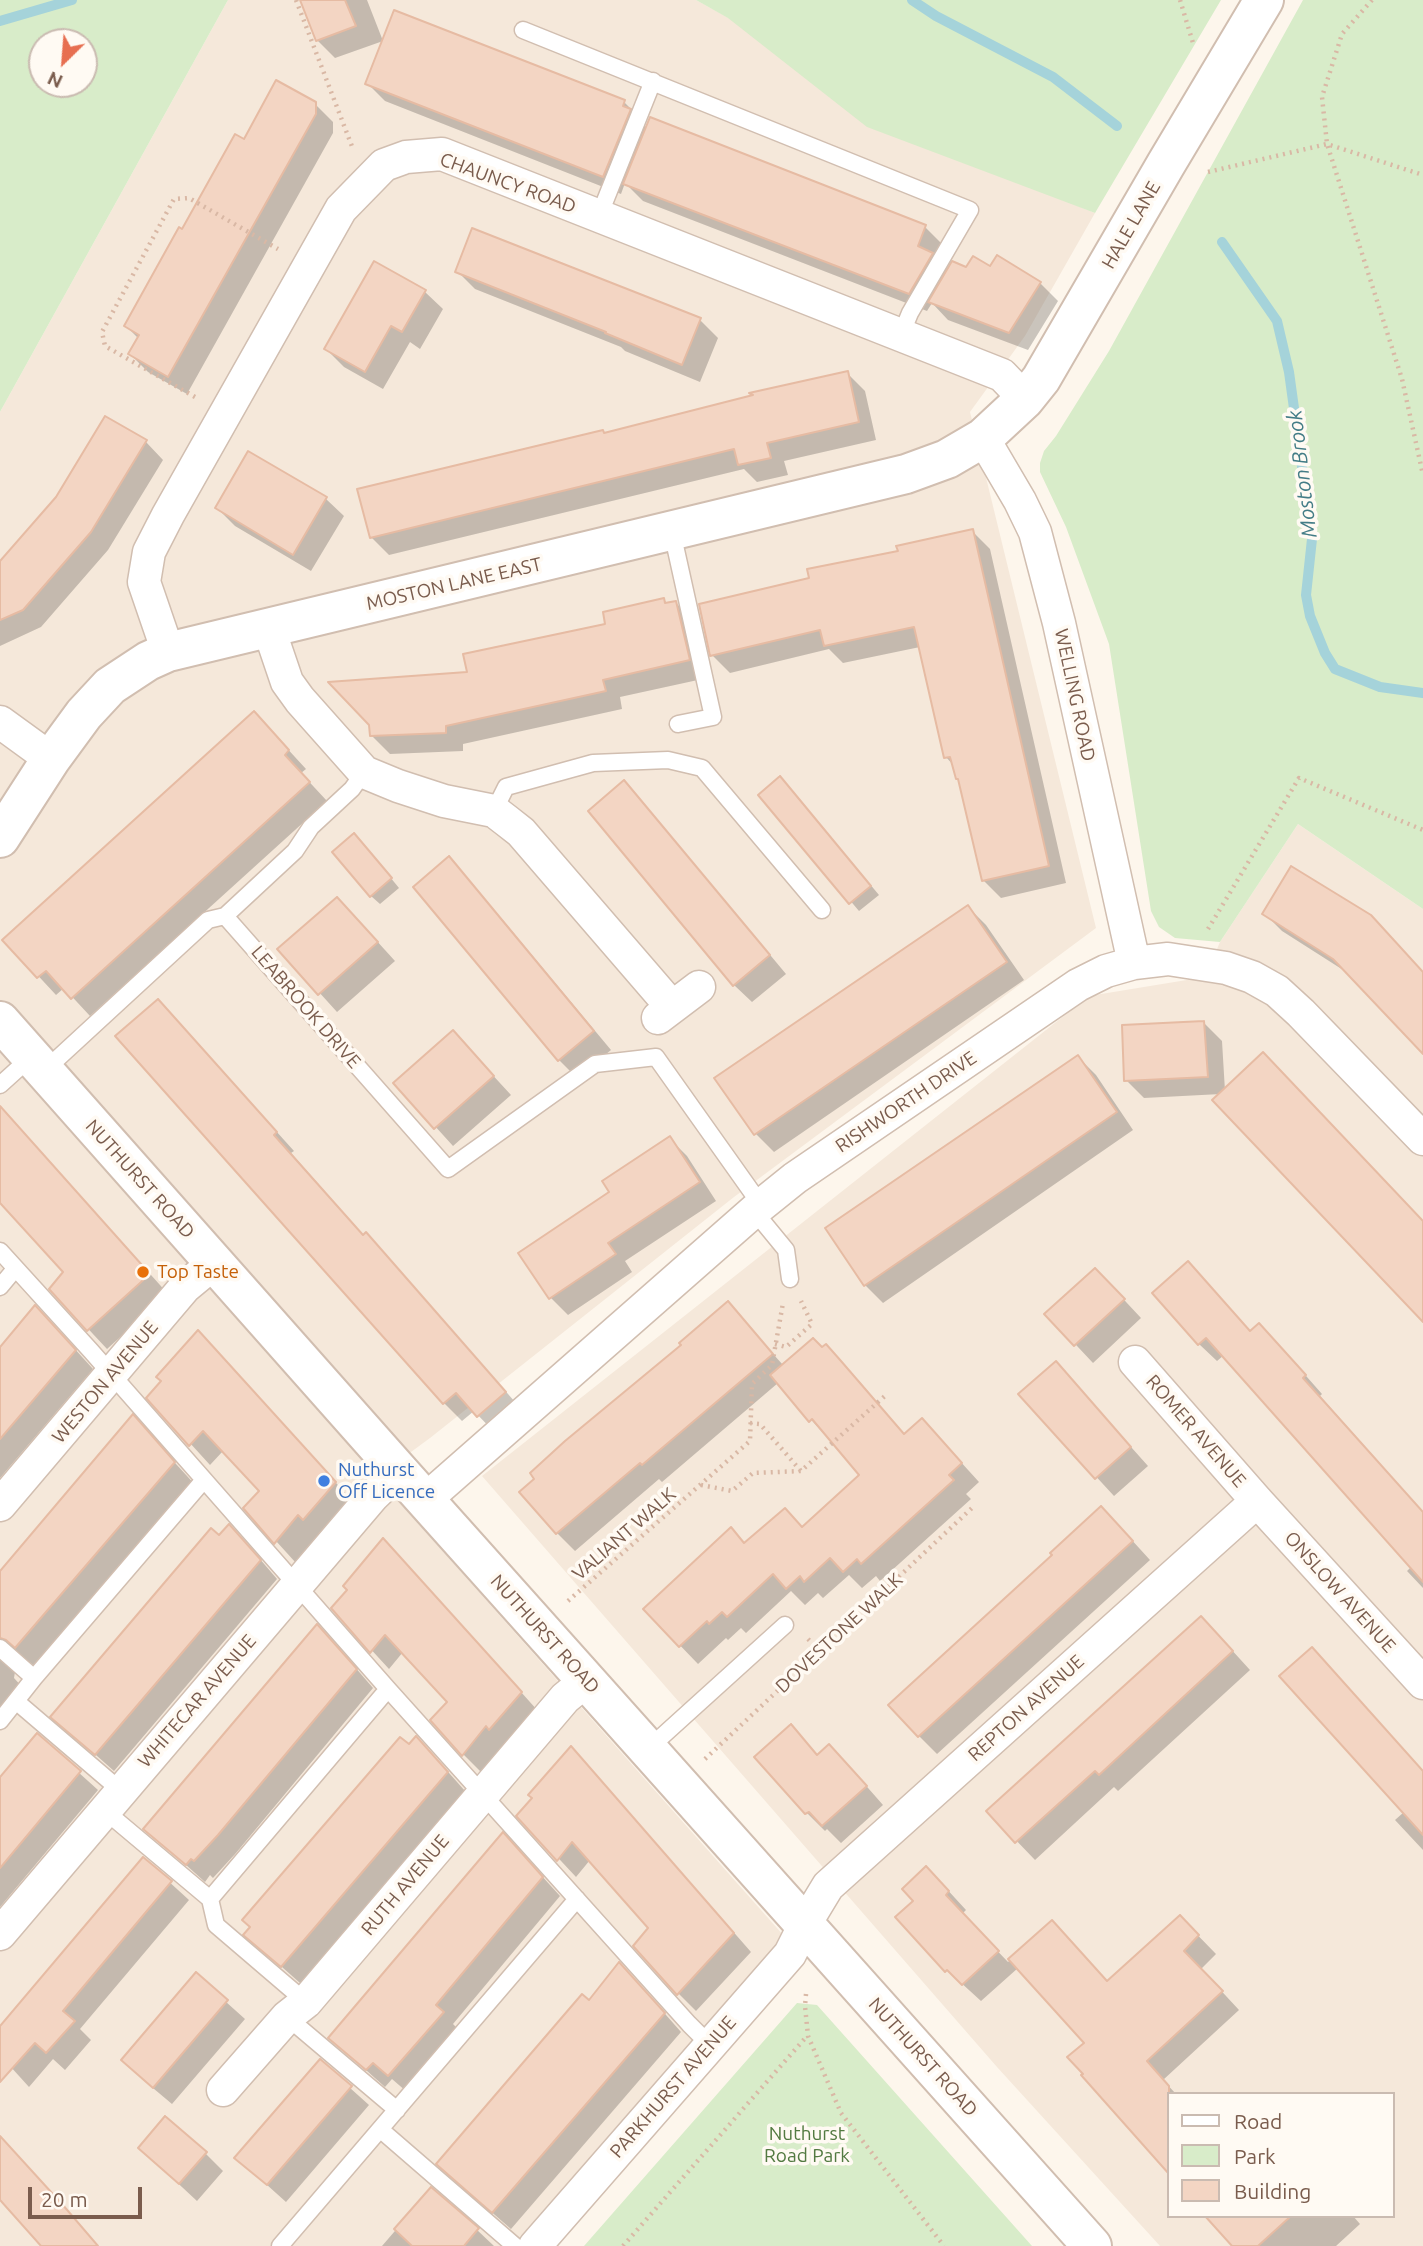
<!DOCTYPE html>
<html>
<head>
<meta charset="utf-8">
<style>
  body { margin:0 }
  #map { position:relative; width:1423px; height:2246px; overflow:hidden; background:#fdf6ec; font-family:Ubuntu,sans-serif }
  canvas { display:block }
  .legend { position:absolute; left:1167px; top:2092px; width:228px; height:126px; box-sizing:border-box; background:#fffaf3; border:2px solid #cabbb1; margin:0; padding:9px 12px; list-style:none; font-size:21px; color:#7a5c4d }
  .legend li { display:flex; align-items:center; gap:14px; height:35px }
  .legend b { width:35px; border:2px solid #cabbb1 }
  .north { position:absolute; left:28px; top:28px; width:70px; height:70px; box-sizing:border-box; background:#fffaf3; border:2px solid #cabbb1; border-radius:50%; rotate:205deg; font-size:19px; font-weight:700; line-height:28px; text-align:center; color:#7a5c4d }
  .north::after { content:''; display:block; margin:auto; width:24px; height:32px; background:#e76f51; clip-path:polygon(50% 0,100% 100%,50% 72%,0 100%) }
  .scale { position:absolute; left:28px; top:2187px; width:114px; height:32px; box-sizing:border-box; border:4px solid #7a5c4d; border-top:0; padding-left:9px; font-size:21px; line-height:24px; white-space:nowrap; color:#7a5c4d; -webkit-text-stroke:5px #fffaf3; paint-order:stroke }
</style>
</head>
<body>
<div id="map">
<canvas width="1423" height="2246"></canvas>
<ul class="legend">
<li><b style="height:9px;background:#fff"></b>Road</li>
<li><b style="height:19px;background:#d8ecc9"></b>Park</li>
<li><b style="height:19px;background:#f3d5c3"></b>Building</li>
</ul>
<div class="north">N</div>
<div class="scale">20 m</div>
</div>
<script>
const g = document.querySelector('canvas').getContext('2d');
g.lineJoin = 'round';
function fill(path, color) { g.fillStyle = color; g.fill(path, 'evenodd'); }
const toPath = rows => new Path2D(rows.map(r => 'M' + r).join(''));
function strokePath(path, color, width, dash) { g.strokeStyle = color; g.lineWidth = width; g.lineCap = dash ? 'butt' : 'round'; g.setLineDash(dash || []); g.stroke(path); }
function drawText(font, color, halo, rows, align = 'center') {
  g.font = font + ' Ubuntu,sans-serif'; g.lineWidth = 7; g.setLineDash([]); g.textBaseline = 'middle'; g.strokeStyle = halo; g.fillStyle = color; for (const [text, x, y, turn = 0] of rows) {
    g.save(); g.translate(x, y); g.rotate((+turn || 0) * Math.PI / 180); g.textAlign = isNaN(turn) ? turn : align; if (halo) g.strokeText(text, 0, 0); g.fillText(text, 0, 0); g.restore();
  }
}
fill(toPath([
  [228,0,696,0,1056,197,1095,213,1025,336,970,412,1096,928,734,1197,430,1438,377,1477,784,1936,512,2246,0,2246,0,412],
  [1298,824,1423,909,1423,2246,1160,2246,997,2067,482,1476,1089,996,1205,977,1220,942],
  [1169,2094,1393,2094,1393,2216,1169,2216]
]), '#f5e8da');
fill(toPath([
  [0,0,228,0,0,412],
  [42,42,84,42,84,84,42,84],
  [696,0,1221,0,1095,213,867,127,728,18],
  [1303,0,1423,0,1423,909,1298,824,1220,942,1175,938,1159,927,1151,911,1109,644,1066,527,1040,472,1040,463,1044,451,1056,436,1109,351],
  [797,2003,817,2005,1032,2246,584,2246]
]), '#d8ecc9');
fill(toPath([
  [302,0,367,0,383,41,335,58,317,40],
  [367,83,624,102,642,120,641,122,647,128,925,227,943,245,937,260,949,271,991,269,1040,283,1058,301,1028,350,948,320,932,303,927,311,643,201,625,183,621,194,385,101],
  [315,104,333,122,333,133,187,394,148,372,130,354,139,339,126,326,183,231,244,142],
  [473,230,700,320,718,338,700,382,625,351,621,347,475,289,457,271],
  [425,292,443,309,420,349,410,342,383,389,344,367,326,349],
  [847,373,865,391,876,440,784,461,788,475,757,482,744,469,389,555,371,537,603,431,605,434],
  [146,442,163,460,108,550,41,627,0,646,0,563],
  [326,499,344,516,311,571,235,526,217,508],
  [972,531,990,549,1066,883,1001,898,983,880,960,782,957,778,954,766,946,757,920,647,843,663,829,649,730,673,712,655,811,579],
  [664,600,668,605,676,603,694,621,707,678,620,697,622,709,463,744,463,751,390,754,372,736,469,674,607,625],
  [272,732,306,769,301,773,327,801,90,1016,64,988,56,995,5,940],
  [624,782,641,800,786,974,752,1002,734,985],
  [789,787,879,895,859,911,761,795],
  [363,844,399,888,380,904,371,896],
  [449,858,466,876,611,1050,577,1078,559,1060],
  [968,907,986,925,1024,980,774,1152,756,1134,717,1079],
  [1264,913,1389,936,1423,972,1423,1050,1351,975,1282,931],
  [355,917,395,961,337,1012,280,949],
  [175,1019,294,1151,291,1153,364,1236,366,1234,384,1252,522,1410,496,1434,474,1411,462,1421,444,1403,118,1036],
  [1204,1023,1222,1041,1225,1091,1423,1223,1423,1320,1221,1094,1144,1098,1126,1080],
  [453,1032,511,1095,453,1146,396,1083],
  [1078,1057,1096,1075,1133,1130,883,1303,865,1285],
  [0,1138,34,1144,168,1294,107,1349,51,1289,65,1272,0,1200],
  [669,1138,687,1156,716,1201,625,1261,632,1272,568,1315,550,1297,611,1193],
  [1188,1263,1251,1333,1277,1343,1322,1394,1320,1396,1423,1512,1423,1588,1407,1571,1412,1566,1224,1355,1217,1361,1199,1344],
  [1113,1288,1141,1318,1093,1363,1047,1314],
  [728,1304,783,1365,826,1347,859,1381,905,1435,939,1438,979,1482,966,1494,971,1499,880,1581,876,1576,862,1588,849,1575,823,1598,818,1593,805,1605,791,1591,746,1633,741,1628,728,1640,726,1638,698,1664,645,1609,731,1530,745,1544,803,1528,861,1475,778,1383,662,1482,659,1479,575,1551,557,1533,683,1345],
  [53,1325,93,1369,0,1478,0,1349],
  [218,1352,355,1504,324,1539,319,1534,296,1563,246,1508,261,1491,223,1451,210,1465,149,1398],
  [1073,1382,1148,1466,1114,1496,1020,1394],
  [133,1417,198,1488,41,1671,29,1662,22,1662,16,1666,14,1678,25,1690,0,1719,0,1573],
  [1119,1526,1150,1560,937,1754,919,1736],
  [247,1544,277,1579,114,1771,53,1717],
  [401,1558,538,1711,508,1746,505,1743,481,1772,463,1754,449,1702,403,1652,389,1669,333,1608,349,1590],
  [1219,1636,1250,1670,1118,1791,1114,1787,1035,1860,988,1811],
  [335,1644,373,1688,236,1853,213,1878,210,1875,205,1882,146,1829],
  [791,1726,819,1756,847,1764,883,1805,841,1843,827,1829,825,1831,807,1813,756,1757],
  [37,1735,98,1790,0,1907,0,1779],
  [409,1747,434,1756,465,1791,300,1983,246,1935],
  [588,1766,751,1952,696,2011,678,1993,650,1928,590,1860,576,1877,519,1816,534,1798],
  [1423,1771,1423,1850,1395,1820,1404,1812],
  [520,1852,560,1896,453,2024,460,2031,407,2092,392,2079,385,2087,330,2038],
  [144,1859,189,1900,80,2029,91,2040,65,2070,53,2059,29,2087,0,2055,0,2029],
  [944,1886,966,1910,962,1914,1008,1962,1052,1922,1108,1982,1180,1917,1216,1954,1201,1969,1239,2010,1163,2080,1176,2094,1169,2094,1169,2171,1159,2160,1086,2043,1018,1968,981,2001,947,1970],
  [196,1975,245,2019,172,2104,141,2078],
  [637,1982,681,2032,511,2229,456,2181,589,2002],
  [320,2061,369,2105,286,2202,237,2158],
  [140,2148,205,2153,223,2171,197,2201],
  [431,2189,476,2229,494,2246,382,2246],
  [1215,2216,1353,2216,1360,2224,1336,2246,1235,2246]
]), '#0003');
strokePath(toPath([
  [912,0,936,16,1053,77,1117,126],
  [0,21,72,0],
  [1222,242,1277,321,1289,372,1312,539,1306,595,1310,616,1325,653,1335,669,1380,687,1423,693]
]), '#a5d3da', 10);
const building = toPath([
  [300,0,345,0,356,26,316,41,300,0],
  [394,10,625,100,623,106,631,109,603,177,365,84,394,10],
  [276,80,316,102,316,114,168,377,128,354,139,335,124,326,179,227,182,229,235,134,244,139,276,80],
  [650,117,926,225,918,246,933,253,909,294,623,184,650,117],
  [472,228,701,318,682,365,605,333,606,332,455,272,472,228],
  [997,255,1041,282,1009,333,928,302,952,261,966,267,973,256,990,266,997,255],
  [374,261,426,290,402,332,391,326,365,372,324,349,374,261],
  [848,371,859,422,767,443,771,458,738,465,734,449,370,538,357,489,603,430,604,433,753,395,749,393,848,371],
  [105,416,147,440,91,532,23,610,0,620,0,561,56,497,105,416],
  [248,451,327,497,293,555,215,508,248,451],
  [973,529,1049,866,982,881,958,779,956,779,950,757,944,758,914,627,824,646,820,630,710,656,699,604,809,578,807,569,898,551,896,546,973,529],
  [664,598,665,603,676,601,690,660,603,680,606,691,446,726,446,733,370,736,369,725,328,682,467,672,463,654,605,624,603,612,664,598],
  [254,711,289,750,285,755,310,782,71,999,46,971,37,978,2,940,254,711],
  [780,776,871,886,849,904,758,795,780,776],
  [624,780,770,955,733,986,588,811,624,780],
  [354,833,392,878,370,897,332,852,354,833],
  [449,856,594,1031,558,1061,413,887,449,856],
  [1291,866,1371,915,1423,972,1423,1054,1333,959,1262,914,1291,866],
  [337,897,378,942,318,995,277,949,337,897],
  [968,905,1007,962,754,1135,714,1078,968,905],
  [158,999,277,1132,274,1135,363,1235,366,1232,506,1392,477,1417,456,1393,443,1404,115,1036,158,999],
  [1204,1021,1208,1077,1124,1081,1122,1025,1204,1021],
  [453,1030,494,1076,434,1129,393,1083,453,1030],
  [1263,1052,1423,1221,1423,1322,1212,1100,1263,1052],
  [1078,1055,1117,1112,864,1286,825,1228,1078,1055],
  [0,1106,150,1274,87,1331,49,1289,63,1272,0,1203,0,1106],
  [670,1136,700,1182,608,1243,616,1254,549,1299,518,1253,609,1192,602,1181,670,1136],
  [1188,1261,1250,1331,1259,1323,1306,1375,1303,1378,1423,1512,1423,1582,1206,1338,1198,1345,1152,1293,1188,1261],
  [1095,1268,1125,1299,1074,1346,1044,1314,1095,1268],
  [728,1301,773,1354,642,1465,640,1463,556,1534,519,1492,534,1479,530,1473,565,1441,681,1345,679,1343,728,1301],
  [35,1305,76,1350,0,1439,0,1347,35,1305],
  [198,1330,336,1482,303,1520,298,1515,274,1544,243,1508,259,1491,203,1431,189,1446,146,1398,161,1381,156,1377,198,1330],
  [813,1338,822,1347,826,1344,841,1361,904,1434,922,1418,962,1463,949,1475,954,1480,861,1564,857,1559,843,1572,830,1558,804,1582,800,1576,786,1589,773,1574,727,1617,722,1612,709,1624,707,1621,679,1647,643,1609,731,1527,744,1543,785,1508,802,1527,859,1475,812,1419,809,1422,770,1375,813,1338],
  [1056,1361,1131,1447,1095,1479,1018,1394,1056,1361],
  [133,1414,175,1462,15,1648,6,1640,0,1638,0,1571,133,1414],
  [1101,1506,1133,1541,918,1737,888,1705,1052,1555,1050,1553,1101,1506],
  [229,1524,261,1560,95,1755,50,1717,211,1528,219,1535,229,1524],
  [383,1538,522,1692,489,1730,486,1726,462,1756,430,1720,447,1702,385,1635,370,1653,331,1608,347,1590,343,1586,383,1538],
  [1201,1616,1233,1651,1099,1775,1095,1771,1015,1843,986,1811,1201,1616],
  [317,1624,357,1669,218,1835,194,1861,191,1859,186,1865,143,1829,317,1624],
  [1312,1647,1423,1771,1423,1835,1279,1676,1312,1647],
  [791,1724,817,1755,829,1744,867,1786,822,1826,809,1812,805,1814,754,1757,791,1724],
  [37,1733,81,1771,0,1868,0,1777,37,1733],
  [416,1736,448,1772,281,1967,243,1935,250,1927,242,1920,400,1737,409,1744,416,1736],
  [571,1746,734,1933,677,1995,633,1946,648,1928,572,1842,557,1861,516,1816,532,1798,528,1795,571,1746],
  [503,1832,543,1877,436,2005,444,2012,388,2076,373,2063,366,2070,328,2038,503,1832],
  [143,1857,172,1881,63,2011,75,2021,46,2053,35,2043,0,2082,0,2026,143,1857],
  [926,1866,949,1891,946,1895,999,1951,962,1985,947,1970,945,1972,895,1917,913,1901,902,1889,926,1866],
  [1180,1915,1199,1935,1184,1951,1223,1991,1147,2061,1169,2086,1169,2174,1081,2075,1083,2074,1067,2057,1084,2043,1008,1959,1052,1920,1107,1981,1180,1915],
  [619,1962,665,2013,492,2213,436,2164,582,1994,589,2000,619,1962],
  [196,1972,228,2000,153,2088,121,2060,196,1972],
  [320,2059,352,2086,267,2185,234,2158,320,2059],
  [165,2116,207,2152,179,2184,138,2148,165,2116],
  [0,2136,62,2204,98,2246,41,2246,0,2200,0,2136],
  [431,2187,479,2228,464,2246,412,2246,394,2229,431,2187],
  [1205,2216,1291,2216,1258,2246,1232,2246,1205,2216]
]);
fill(building, '#f3d5c3');
strokePath(building, '#e6bba3', 2);
const service = toPath([
  [523,30,970,210,910,313,901,335],
  [599,216,653,81],
  [672,532,713,717,678,724],
  [364,772,352,789,311,827,295,851,225,916,448,1169,595,1064,656,1057,761,1205],
  [494,811,506,787,593,763,668,760,702,768,822,910],
  [44,1071,208,920,225,916],
  [0,1085,31,1057],
  [754,1211,786,1250,790,1279],
  [0,1251,91,1351,388,1689,689,2024,710,2045],
  [0,1287,15,1269],
  [0,1648,34,1678],
  [17,1702,120,1790],
  [0,1721,34,1678,203,1481],
  [648,1749,785,1625],
  [104,1810,210,1899,216,1925,306,2002],
  [210,1899,388,1689],
  [287,2017,397,2110],
  [381,2130,515,2246],
  [280,2246,577,1899]
]);
const minor = toPath([
  [983,438,1020,501,1035,532,1059,623,1134,963],
  [269,629,287,682,300,700,364,772,398,786,444,801,494,811,507,821,521,832,672,1007],
  [168,652,144,582,149,552,168,515,341,209,384,165,406,157,442,154,1002,375,1025,399],
  [0,722,51,759],
  [658,1018,699,987],
  [1135,1362,1257,1501,1423,1683],
  [425,1500,754,1211,795,1178,1078,985,1106,971,1134,963,1168,959,1226,968,1252,977,1277,991,1301,1013,1423,1139],
  [0,1505,185,1287,214,1263],
  [0,1934,373,1496,399,1471],
  [223,2090,287,2017,306,2002,565,1698,587,1680],
  [535,2246,790,1954,805,1924,828,1886,1257,1501]
]);
const tertiary = toPath([
  [0,838,51,759,84,714,110,686,148,661,168,652,906,474,947,459,983,438,1025,399,1041,379,1166,164,1264,0],
  [0,1021,399,1471,1092,2246]
]);
strokePath(service, '#d1beb0', 19);
strokePath(minor, '#d1beb0', 35);
strokePath(tertiary, '#d1beb0', 42);
strokePath(toPath([
  [296,0,353,149],
  [1180,0,1193,43],
  [1372,0,1342,34,1322,97,1327,144,1402,379,1423,475],
  [1208,172,1327,144,1423,175],
  [195,397,105,346,102,332,174,199,189,198,278,249],
  [1208,929,1299,778,1423,830],
  [775,1344,786,1347,812,1324,801,1301],
  [750,1423,760,1424,801,1471],
  [701,1485,732,1491,753,1473,801,1471,886,1395],
  [568,1601,750,1441,752,1384,772,1365,783,1303],
  [808,1639,820,1651],
  [705,1759,973,1507],
  [806,1994,805,2006,808,2036,841,2113,944,2246],
  [623,2246,807,2036]
]), '#d9b8a5', 4.5, [2, 5]);
strokePath(service, '#fff', 16);
strokePath(minor, '#fff', 32);
strokePath(tertiary, '#fff', 38);
for (const [x, y, r, color] of [
  [143,1272,7,"#e8710a"],
  [324,1481,7,"#3f7fe0"]
]) { const dot = new Path2D(); dot.arc(x, y, r, 0, 2 * Math.PI); g.fillStyle = color; g.fill(dot); strokePath(dot, '#fffaf3', 2.5); }
drawText('19px', '#7a5c4d', '#fffaf3', [
  ["CHAUNCY ROAD",508,183,20],
  ["HALE LANE",1131,225,-60],
  ["MOSTON LANE EAST",454,584,-13],
  ["WELLING ROAD",1075,695,78],
  ["LEABROOK DRIVE",306,1007,49],
  ["RISHWORTH DRIVE",906,1102,-34],
  ["NUTHURST ROAD",140,1179,48],
  ["WESTON AVENUE",105,1382,-50],
  ["ROMER AVENUE",1196,1431,49],
  ["VALIANT WALK",624,1534,-41],
  ["ONSLOW AVENUE",1340,1592,48],
  ["DOVESTONE WALK",839,1633,-43],
  ["NUTHURST ROAD",545,1634,48],
  ["WHITECAR AVENUE",197,1701,-49],
  ["REPTON AVENUE",1026,1708,-42],
  ["RUTH AVENUE",405,1885,-50],
  ["NUTHURST ROAD",923,2057,48],
  ["PARKHURST AVENUE",673,2087,-49]
]);
drawText('19px', '#c56008', '#fffaf3', [
  ["Top Taste",157,1272]
], 'left');
drawText('19px', '#366cbe', '#fffaf3', [
  ["Nuthurst",338,1470],
  ["Off Licence",338,1492]
], 'left');
drawText('19px', '#537a41', '#fffaf3', [
  ["Nuthurst",807,2134],
  ["Road Park",807,2156]
]);
drawText('italic 21px', '#437c86', '#fffaf3', [
  ["Moston Brook",1302,474,-97]
]);
</script>
</body>
</html>
